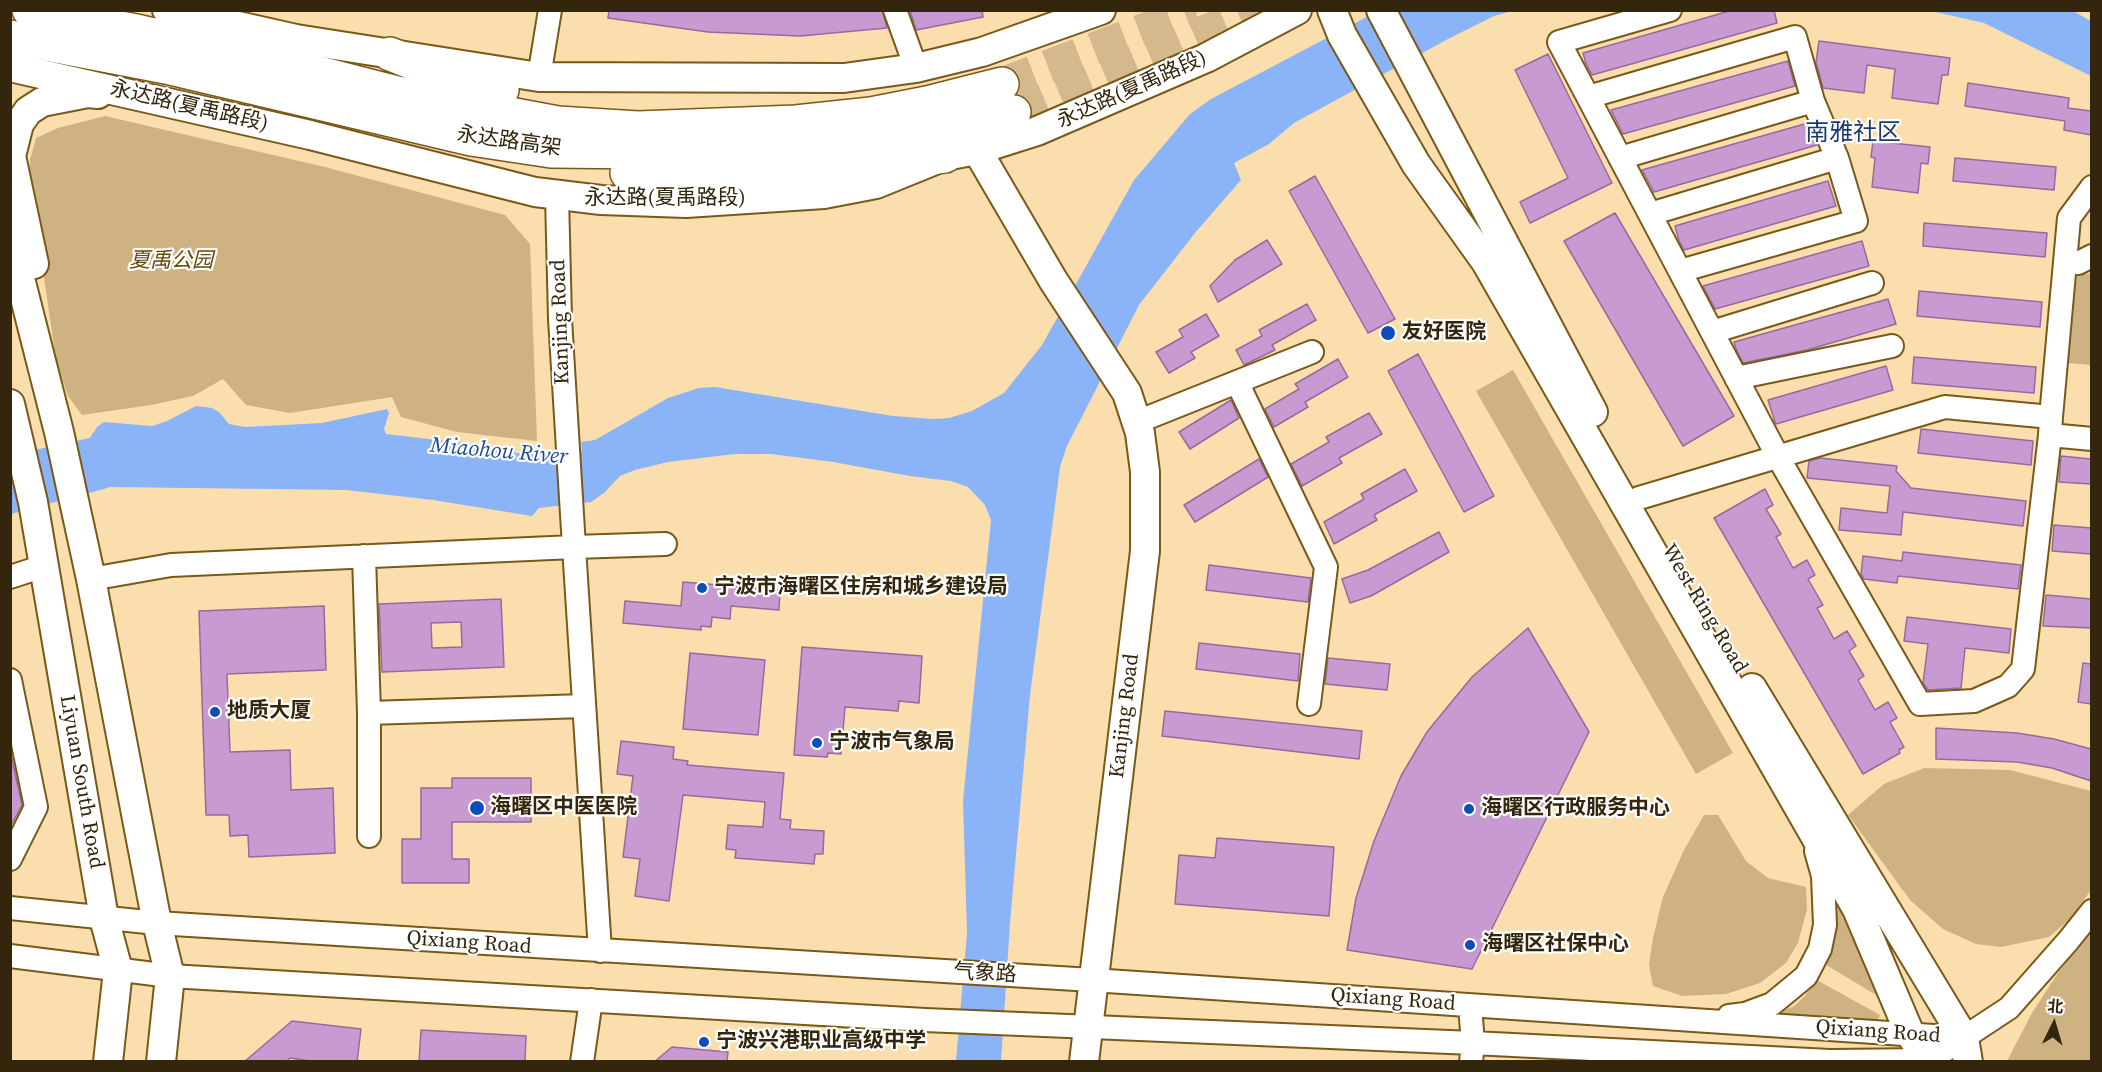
<!DOCTYPE html>
<html>
<head>
<meta charset="utf-8">
<style>
  body { margin:0 }
  #map { position:relative; width:2102px; height:1072px; overflow:hidden; background:#fbdead; font-family:"Source Serif 4","Noto Sans SC",serif }
  canvas { display:block }
  .frame { position:absolute; inset:0; border:12px solid #34260c; pointer-events:none }
  .north { position:absolute; left:2024px; top:994px; width:60px; height:60px; -webkit-text-stroke:4px #fff; paint-order:stroke; rotate:5deg; font-size:16px; font-weight:700; line-height:24px; text-align:center; color:#34260c }
  .north::after { content:''; display:block; margin:auto; width:21px; height:27px; background:#34260c; clip-path:polygon(50% 0,100% 100%,50% 72%,0 100%) }
</style>
</head>
<body>
<div id="map">
<canvas width="2102" height="1072"></canvas>
<div class="frame"></div>
<div class="north">北</div>
</div>
<script>
const g = document.querySelector('canvas').getContext('2d');
g.lineJoin = 'round';
function fill(path, color) { g.fillStyle = color; g.fill(path, 'evenodd'); }
const toPath = rows => new Path2D(rows.map(r => 'M' + r).join(''));
function strokePath(path, color, width, dash) { g.strokeStyle = color; g.lineWidth = width; g.lineCap = dash ? 'butt' : 'round'; g.setLineDash(dash || []); g.stroke(path); }
function drawText(font, color, halo, rows, align = 'center') {
  g.font = font + ' "Source Serif 4","Noto Sans SC",serif'; g.lineWidth = 4.5; g.setLineDash([]); g.textBaseline = 'middle'; g.strokeStyle = halo; g.fillStyle = color; for (const [text, x, y, turn = 0] of rows) {
    g.save(); g.translate(x, y); g.rotate((+turn || 0) * Math.PI / 180); g.textAlign = isNaN(turn) ? turn : align; if (halo) g.strokeText(text, 0, 0); g.fillText(text, 0, 0); g.restore();
  }
}
fill(toPath([
  [105,116,325,167,505,215,530,244,537,441,457,432,401,417,392,397,290,413,246,405,223,379,193,396,151,405,82,415,68,396,56,360,29,175,30,160,36,138,58,128],
  [2077,273,2091,274,2091,365,2068,363],
  [1513,370,1733,753,1696,774,1476,391],
  [1924,768,2010,770,2091,791,2091,890,2070,919,2049,937,2001,947,1976,944,1943,929,1910,900,1848,815,1884,784],
  [1704,815,1718,815,1746,861,1768,878,1806,887,1807,909,1798,943,1786,963,1760,983,1726,994,1682,996,1653,986,1649,965,1653,938,1663,897,1684,850],
  [1838,907,1882,984,1886,1001,1823,963,1832,947],
  [2091,932,2091,1061,2007,1061,2032,1013,2058,973],
  [1815,979,1880,1015,1877,1022,1764,1019,1794,1006,1806,995]
]), '#cfb281');
fill(toPath([
  [1378,11,1512,11,1494,16,1448,39,1294,123,1269,144,1234,163,1241,180,1195,233,1139,305,1067,446,1060,467,1030,695,1010,923,1001,1061,956,1061,967,933,963,801,991,520,985,505,968,487,951,481,910,476,833,462,771,454,735,454,668,462,635,470,620,476,604,493,591,502,539,508,532,516,433,500,346,490,111,487,11,514,11,455,90,438,97,427,104,422,152,426,167,421,196,406,212,408,219,412,229,424,245,427,322,423,387,409,389,413,384,429,386,434,514,449,515,453,542,455,582,451,581,442,595,440,668,398,699,388,715,387,893,416,933,419,949,418,972,411,1004,393,1042,345,1134,180,1190,114,1211,99],
  [1931,11,2073,11,2091,21,2091,76,1984,23]
]), '#8bb4f8');
const building = toPath([
  [609,10,882,10,887,28,800,36,708,32,608,18,609,10],
  [910,10,982,10,983,17,916,30,910,10],
  [1733,10,1774,10,1777,23,1592,75,1586,64,1583,53,1733,10],
  [1819,41,1950,58,1948,75,1942,75,1938,104,1892,98,1895,69,1867,65,1864,93,1823,88,1816,62,1819,41],
  [1548,54,1612,183,1530,223,1520,202,1568,178,1515,70,1548,54],
  [1788,61,1795,86,1623,134,1611,110,1788,61],
  [1968,83,2069,98,2068,108,2091,111,2091,135,2064,130,2065,121,1965,106,1968,83],
  [1808,123,1817,145,1654,192,1642,170,1808,123],
  [1873,141,1930,147,1928,164,1921,163,1918,193,1872,187,1875,158,1871,157,1873,141],
  [1955,158,2056,167,2054,190,1953,181,1955,158],
  [1315,176,1395,319,1368,333,1289,191,1315,176],
  [1828,181,1836,206,1684,250,1679,241,1675,226,1828,181],
  [1615,213,1734,416,1683,446,1564,241,1615,213],
  [1924,223,2047,233,2045,257,1923,246,1924,223],
  [1267,240,1282,264,1218,302,1210,286,1235,260,1267,240],
  [1862,241,1869,266,1715,309,1703,286,1862,241],
  [1919,291,2042,302,2040,327,1917,316,1919,291],
  [1888,299,1896,324,1807,350,1743,363,1736,349,1734,342,1888,299],
  [1307,304,1316,320,1272,345,1275,350,1244,365,1236,350,1262,336,1259,330,1307,304],
  [1206,314,1219,336,1191,352,1195,358,1169,373,1156,352,1183,337,1179,330,1206,314],
  [1418,354,1494,496,1464,512,1388,371,1418,354],
  [1914,357,2036,367,2034,393,1912,383,1914,357],
  [1338,359,1348,377,1305,402,1308,407,1274,427,1265,409,1299,389,1295,384,1338,359],
  [1886,366,1893,390,1776,424,1775,422,1768,400,1886,366],
  [1231,400,1239,418,1190,449,1179,432,1231,400],
  [1369,413,1382,434,1339,458,1342,463,1302,486,1291,464,1329,442,1326,437,1369,413],
  [1921,429,2033,441,2031,465,1918,453,1921,429],
  [2061,456,2091,459,2091,484,2059,482,2061,456],
  [1820,458,1897,466,1896,471,1911,488,2026,501,2023,526,1903,512,1901,535,1839,530,1841,508,1887,513,1890,486,1807,478,1809,461,1820,458],
  [1259,459,1268,477,1195,522,1184,505,1259,459],
  [1405,469,1417,491,1374,515,1377,520,1334,544,1324,522,1364,499,1361,494,1405,469],
  [1765,489,1773,505,1766,509,1781,534,1776,537,1793,568,1807,560,1815,575,1808,579,1823,605,1817,608,1834,639,1847,631,1856,646,1849,651,1864,676,1858,680,1875,710,1888,702,1897,718,1890,722,1904,747,1899,750,1900,753,1863,774,1714,518,1765,489],
  [2054,525,2091,528,2091,554,2052,551,2054,525],
  [1439,532,1449,552,1371,596,1350,603,1342,579,1368,570,1439,532],
  [1903,552,2021,565,2018,589,1898,576,1897,583,1864,579,1861,574,1863,556,1902,561,1903,552],
  [1209,565,1311,578,1308,602,1206,590,1209,565],
  [683,582,780,590,779,610,731,606,730,619,712,617,711,627,701,626,701,630,623,623,625,601,681,606,683,582],
  [2046,595,2091,599,2091,628,2043,626,2046,595],
  [501,599,504,667,382,672,379,604,501,599],
  [461,622,462,647,432,648,431,623,461,622],
  [324,606,326,670,227,674,230,752,290,750,291,790,333,788,335,853,249,857,248,835,230,836,229,815,206,815,199,611,324,606],
  [1907,617,2011,629,2009,653,1965,648,1961,688,1928,690,1923,683,1928,644,1904,641,1907,617],
  [1528,628,1589,732,1472,969,1347,950,1356,898,1374,841,1401,776,1427,732,1472,677,1528,628],
  [1199,643,1300,654,1298,681,1196,669,1199,643],
  [802,647,922,656,919,703,899,701,898,711,845,707,841,754,828,753,827,757,794,755,802,647],
  [690,653,765,660,758,735,683,729,690,653],
  [1328,658,1390,664,1387,690,1325,684,1328,658],
  [2083,663,2091,664,2091,704,2078,702,2083,663],
  [1165,711,1362,731,1359,759,1162,736,1165,711],
  [1936,728,2017,733,2054,739,2091,749,2091,781,2052,768,2017,762,1936,759,1936,728],
  [621,741,674,747,673,759,688,761,687,765,784,773,780,819,791,820,790,829,824,831,823,854,815,854,814,864,735,858,736,850,726,849,728,825,763,827,765,802,683,795,669,901,635,896,640,859,623,857,633,776,617,774,621,741],
  [10,750,22,805,10,827,10,750],
  [452,778,531,778,531,822,452,822,452,859,469,859,469,883,402,883,402,839,421,839,421,788,452,788,452,778],
  [1217,838,1334,847,1329,916,1175,904,1179,855,1215,858,1217,838],
  [292,1021,361,1029,357,1062,318,1062,290,1058,286,1062,244,1062,292,1021],
  [421,1030,526,1036,525,1062,419,1062,421,1030],
  [672,1047,728,1052,727,1062,654,1062,672,1047]
]);
fill(building, '#c79bd1');
strokePath(building, '#946b9d', 1.5);
strokePath(toPath([
  [1002,84,1195,10],
  [1014,112,1256,10]
]), '#d3b98d', 33, [33, 16]);
const minor = toPath([
  [895,10,916,68],
  [1670,10,1559,42,1778,457,1920,704,1974,701,2008,686,2023,669,2050,435],
  [539,77,550,10],
  [1588,97,1795,37,1813,101,1837,158,1856,221,1680,271],
  [1620,158,1813,101],
  [557,196,560,319,574,547,665,544],
  [1650,214,1837,158],
  [2078,263,2092,256],
  [1712,332,1872,283],
  [1736,378,1892,346],
  [1237,382,1326,567,1309,704],
  [2051,417,2069,218,2092,187],
  [1137,422,1312,352],
  [1639,498,1945,407,2051,417,2050,435,2092,439],
  [364,556,369,713,369,836],
  [10,577,44,566],
  [91,579,171,565,574,547,600,951],
  [10,680,36,807,10,859],
  [369,713,584,706],
  [10,908,157,923,1092,980,1964,1038],
  [10,956,170,976,925,1020,1473,1043,1830,1061,1930,1060,2009,1008,2068,941,2092,911],
  [1470,1006,1473,1043,1471,1062],
  [1729,1016,1745,1014,1772,1004,1806,976,1820,949,1825,925,1823,876,1816,851],
  [582,1062,591,1000]
]);
const major = toPath([
  [167,10,296,39,539,77,844,78,916,68,982,52,1101,10],
  [1332,10,1342,35,1416,164,1486,262,1857,909,1910,1034,1930,1062],
  [1381,10,1593,412],
  [10,67,310,135,535,192,601,200,686,203,824,194,876,184,945,156,977,150,1037,131,1206,58,1297,10],
  [977,150,1053,280,1127,393,1140,433,1145,472,1145,551,1084,1062],
  [10,239,59,432,91,579,157,923,170,976,161,1062],
  [34,264,11,156,19,124,28,111,42,102,88,93,98,94],
  [10,404,33,502,104,918,118,970,108,1062],
  [1752,688,1964,1038,1968,1062]
]);
const highway = toPath([
  [29,10,141,32,280,63,397,93,558,123,638,128,796,122,871,114,927,103,1002,84],
  [10,37,166,67,471,139,551,151,745,153,836,146,951,127,1014,112],
  [390,54,469,85,502,90],
  [627,173,690,177,814,172,945,156]
]);
strokePath(minor, '#7a5918', 26);
strokePath(major, '#7a5918', 32);
strokePath(highway, '#7a5918', 36);
strokePath(minor, '#fff', 22);
strokePath(major, '#fff', 28);
strokePath(highway, '#fff', 33);
for (const [x, y, r, color] of [
  [1388,333,8,"#0b4eb9"],
  [702,588,6,"#0b4eb9"],
  [215,712,6,"#0b4eb9"],
  [817,743,6,"#0b4eb9"],
  [477,808,8,"#0b4eb9"],
  [1469,809,6,"#0b4eb9"],
  [1470,945,6,"#0b4eb9"],
  [704,1042,6,"#0b4eb9"]
]) { const dot = new Path2D(); dot.arc(x, y, r, 0, 2 * Math.PI); g.fillStyle = color; g.fill(dot); strokePath(dot, '#fff', 2); }
drawText('21px', '#34260c', '#fff', [
  ["永达路(夏禹路段)",1132,90,-24],
  ["永达路(夏禹路段)",189,107,13],
  ["永达路高架",509,142,8],
  ["永达路(夏禹路段)",665,199],
  ["Kanjing Road",561,322,-92],
  ["West Ring Road",1704,609,59],
  ["Kanjing Road",1125,716,-83],
  ["Liyuan South Road",81,782,80],
  ["Qixiang Road",469,943,4],
  ["气象路",985,974,3],
  ["Qixiang Road",1393,1000,4],
  ["Qixiang Road",1878,1032,4]
]);
drawText('italic 21px', '#65480a', '#fff', [
  ["夏禹公园",171,262]
]);
drawText('bold 21px', '#34260c', '#fff', [
  ["友好医院",1402,333],
  ["宁波市海曙区住房和城乡建设局",714,588],
  ["地质大厦",227,712],
  ["宁波市气象局",829,743],
  ["海曙区中医医院",490,808],
  ["海曙区行政服务中心",1481,809],
  ["海曙区社保中心",1482,945],
  ["宁波兴港职业高级中学",716,1042]
], 'left');
drawText('italic 22px', '#1b4997', '#fff', [
  ["Miaohou River",499,452,5]
]);
drawText('24px', '#1b3b70', '#fff', [
  ["南雅社区",1853,134]
]);
</script>
</body>
</html>
